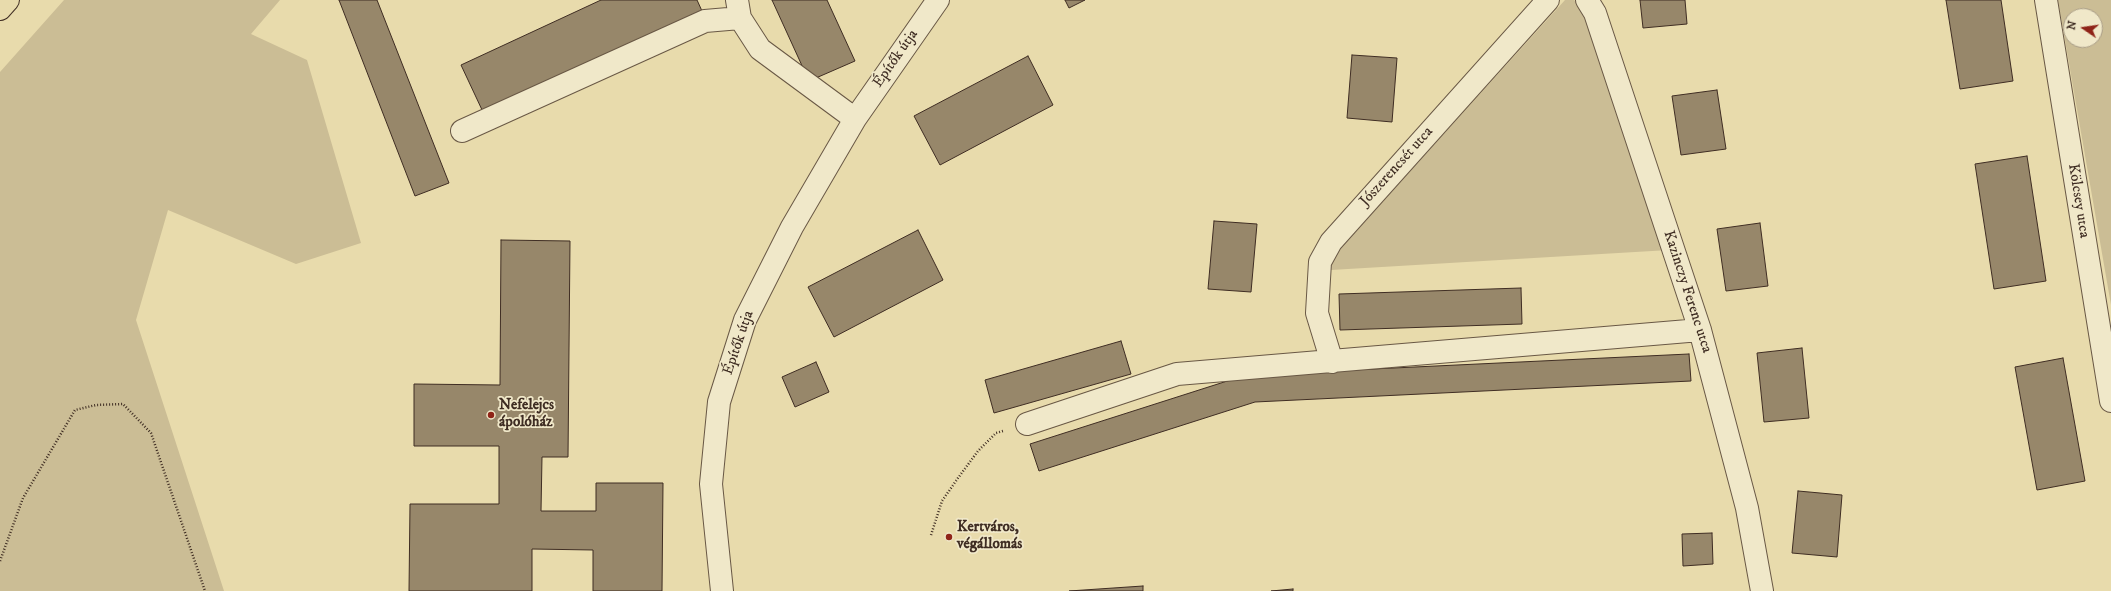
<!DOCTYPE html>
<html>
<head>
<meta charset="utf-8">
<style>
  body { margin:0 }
  #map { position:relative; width:2111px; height:591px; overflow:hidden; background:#e8dbac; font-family:"IM FELL DW Pica",serif }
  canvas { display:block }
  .north { position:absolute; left:2063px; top:8px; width:40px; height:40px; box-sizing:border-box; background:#f0e8c9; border:1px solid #a99d87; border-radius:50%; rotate:283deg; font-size:11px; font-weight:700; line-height:16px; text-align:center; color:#3f2d23 }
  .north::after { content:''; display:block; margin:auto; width:14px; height:18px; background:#8f2418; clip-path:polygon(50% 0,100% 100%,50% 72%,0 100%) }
</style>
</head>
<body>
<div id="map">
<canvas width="2111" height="591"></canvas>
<div class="north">N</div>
</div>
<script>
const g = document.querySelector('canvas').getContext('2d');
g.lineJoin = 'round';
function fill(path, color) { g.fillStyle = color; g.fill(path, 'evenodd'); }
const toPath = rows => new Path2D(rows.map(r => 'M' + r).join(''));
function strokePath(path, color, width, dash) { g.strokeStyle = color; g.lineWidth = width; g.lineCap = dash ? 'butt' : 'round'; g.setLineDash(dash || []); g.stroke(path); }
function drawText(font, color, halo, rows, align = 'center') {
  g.font = font + ' "IM FELL DW Pica",serif'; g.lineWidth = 3.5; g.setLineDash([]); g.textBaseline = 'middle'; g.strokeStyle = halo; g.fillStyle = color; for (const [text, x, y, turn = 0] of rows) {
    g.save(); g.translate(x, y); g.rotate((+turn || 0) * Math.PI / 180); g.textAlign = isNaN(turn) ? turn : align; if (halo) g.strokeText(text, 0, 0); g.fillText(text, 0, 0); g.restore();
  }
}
fill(toPath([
  [64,0,280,0,251,34,307,60,361,243,296,264,168,210,136,320,224,591,0,591,0,72],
  [1565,0,1574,0,1594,23,1669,250,1331,270,1329,261],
  [2058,0,2111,0,2111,305],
  [2071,16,2095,16,2095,40,2071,40]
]), '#cbbd95');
const building = toPath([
  [339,0,377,0,449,183,415,196,339,0],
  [601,0,697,0,702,11,483,112,461,65,601,0],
  [772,0,827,0,855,61,809,81,772,0],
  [1065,0,1085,0,1069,8,1065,0],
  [1640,0,1685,0,1687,24,1643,28,1640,0],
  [1946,0,2001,0,2013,81,1960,89,1946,0],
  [1352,55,1397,58,1392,122,1347,118,1352,55],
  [1028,56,1053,105,940,165,914,116,1028,56],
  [1717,90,1726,149,1681,155,1672,96,1717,90],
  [2027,156,2046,281,1994,289,1975,164,2027,156],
  [1214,221,1257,224,1251,292,1208,289,1214,221],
  [1760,223,1768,286,1726,291,1717,229,1760,223],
  [918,230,943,280,834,337,808,287,918,230],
  [501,240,570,241,568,457,542,457,541,511,596,511,596,483,663,483,662,591,593,591,593,550,532,549,532,591,409,591,410,504,499,504,499,446,414,446,414,384,500,385,501,240],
  [1521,288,1522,324,1340,330,1339,294,1521,288],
  [1121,341,1131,374,994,413,985,380,1121,341],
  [1802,348,1809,418,1764,422,1757,353,1802,348],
  [1689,354,1691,381,1255,402,1039,471,1030,444,1246,375,1689,354],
  [2063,358,2085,481,2037,490,2015,367,2063,358],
  [816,362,829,392,795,407,782,377,816,362],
  [1798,491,1842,495,1837,557,1792,553,1798,491],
  [1712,533,1713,564,1683,566,1682,534,1712,533],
  [1143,586,1143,591,1069,591,1143,586],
  [1293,589,1293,591,1271,591,1293,589]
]);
fill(building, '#97876a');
strokePath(building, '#3f2d23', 1);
const minor = toPath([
  [737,0,740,18,760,49,855,119],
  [1587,0,1595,13,1700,330,1747,508,1762,591],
  [2046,0,2111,401],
  [462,131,705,21,740,18],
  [1332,362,1317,313,1320,262,1331,242,1548,0],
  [1027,424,1177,374,1700,330],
  [722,591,711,484,719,402,745,320,792,227,855,119,938,0]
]);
const highway = toPath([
  [0,9,8,0]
]);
strokePath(minor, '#695845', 24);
strokePath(highway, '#3f2d23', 24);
strokePath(toPath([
  [931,535,942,501,958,478,978,451,996,433,1003,431],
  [0,561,23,498,75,410,96,405,123,404,151,433,205,591]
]), '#3f2d23', 2.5, [1, 2]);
strokePath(minor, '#f0e8c9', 22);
strokePath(highway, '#e8dbac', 22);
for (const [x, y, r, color] of [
  [491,415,4,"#8f2418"],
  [949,537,4,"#8f2418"]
]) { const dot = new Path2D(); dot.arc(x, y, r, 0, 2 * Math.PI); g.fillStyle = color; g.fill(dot); strokePath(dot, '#f0e8c9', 1.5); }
drawText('15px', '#3f2d23', '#f0e8c9', [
  ["Építők útja",896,59,-55],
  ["Jószerencsét utca",1397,167,-48],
  ["Kölcsey utca",2078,201,81],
  ["Kazinczy Ferenc utca",1687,292,72],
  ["Építők útja",739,343,-71]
]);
drawText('bold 15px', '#3f2d23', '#f0e8c9', [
  ["Nefelejcs",499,406],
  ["ápolóház",499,423],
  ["Kertváros,",957,528],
  ["végállomás",957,545]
], 'left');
</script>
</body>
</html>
